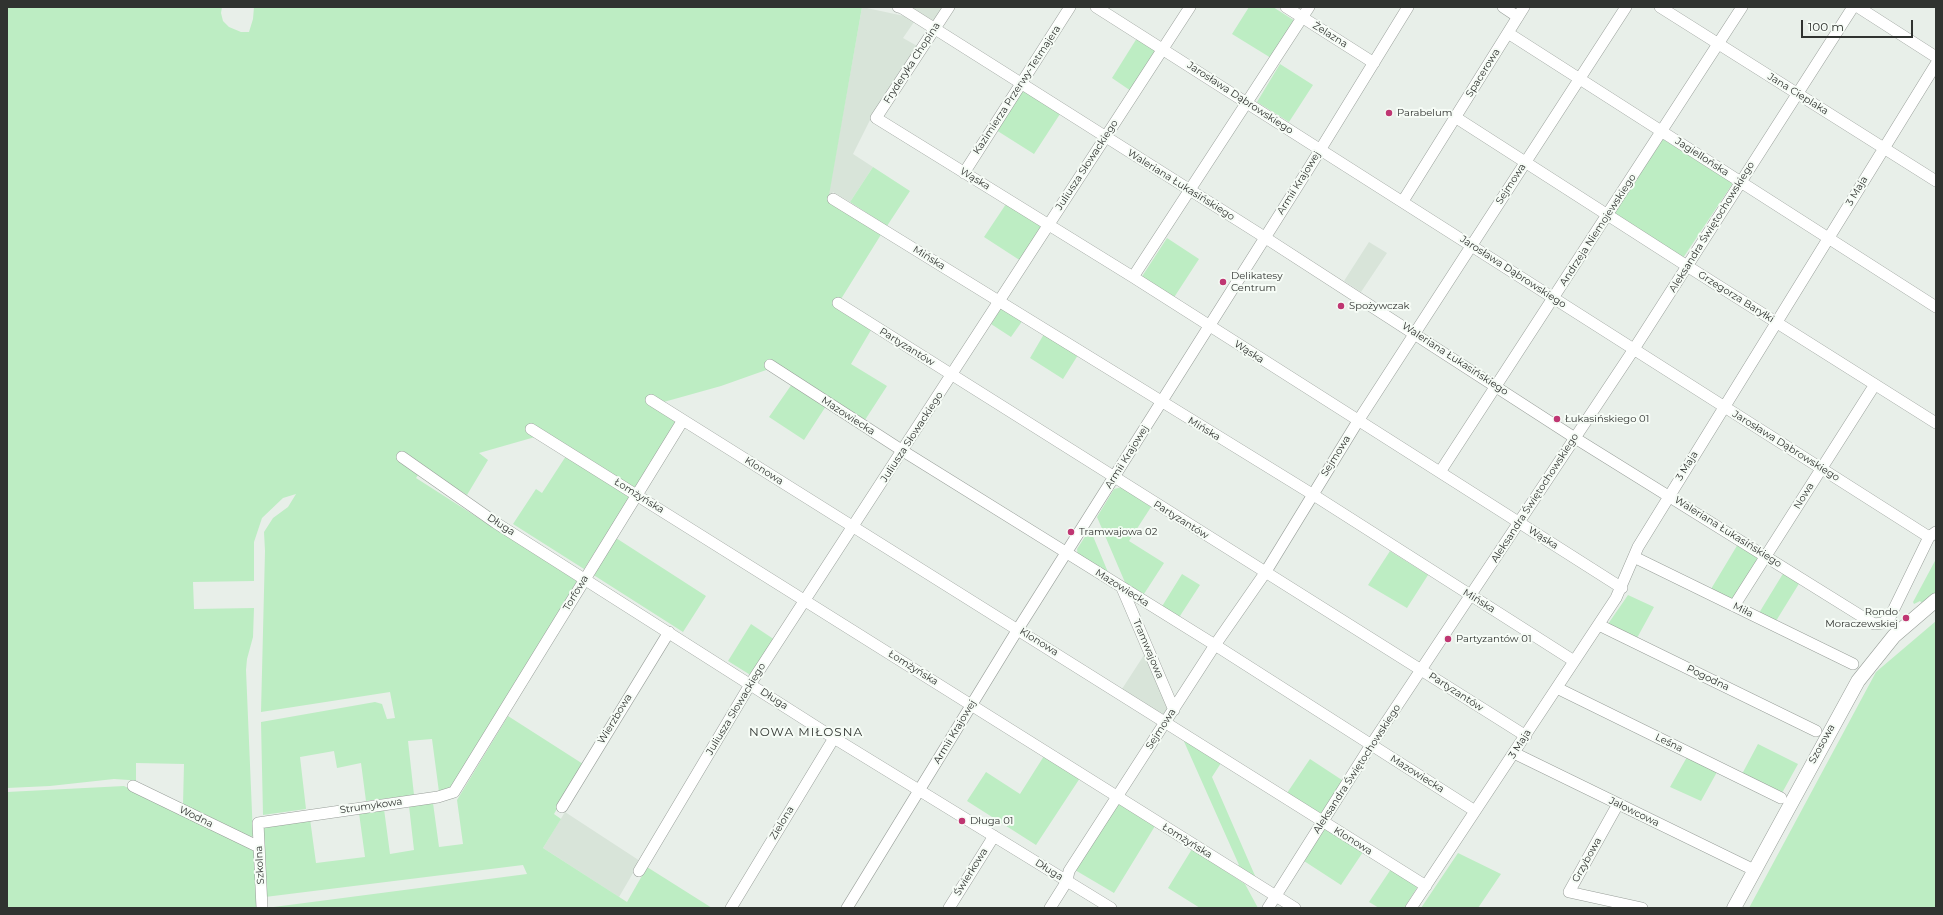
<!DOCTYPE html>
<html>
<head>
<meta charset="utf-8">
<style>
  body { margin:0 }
  #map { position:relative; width:1943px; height:915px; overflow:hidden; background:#e8efe9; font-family:Montserrat,sans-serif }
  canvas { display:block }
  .frame { position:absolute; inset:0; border:8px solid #303330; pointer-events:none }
  .scale { position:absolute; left:1801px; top:20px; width:112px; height:18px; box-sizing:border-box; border:2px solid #303330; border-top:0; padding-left:5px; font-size:12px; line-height:14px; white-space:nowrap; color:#303330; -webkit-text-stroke:3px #f6fcf6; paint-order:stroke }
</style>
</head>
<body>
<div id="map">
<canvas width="1943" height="915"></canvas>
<div class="frame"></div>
<div class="scale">100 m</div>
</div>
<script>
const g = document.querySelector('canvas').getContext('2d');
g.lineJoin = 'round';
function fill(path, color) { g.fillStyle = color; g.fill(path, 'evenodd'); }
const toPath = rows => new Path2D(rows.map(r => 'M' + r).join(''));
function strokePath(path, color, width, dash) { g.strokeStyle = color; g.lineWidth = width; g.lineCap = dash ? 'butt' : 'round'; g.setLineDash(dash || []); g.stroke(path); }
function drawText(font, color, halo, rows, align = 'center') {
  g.font = font + ' Montserrat,sans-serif'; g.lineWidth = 4; g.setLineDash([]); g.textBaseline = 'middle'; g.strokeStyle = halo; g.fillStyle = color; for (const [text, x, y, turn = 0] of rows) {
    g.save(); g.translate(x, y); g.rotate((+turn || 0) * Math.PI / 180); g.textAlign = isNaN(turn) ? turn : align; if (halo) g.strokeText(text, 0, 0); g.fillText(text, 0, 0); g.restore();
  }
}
fill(toPath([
  [862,7,904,16,914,22,903,38,919,47,873,114,853,154,873,167,850,202,833,192,827,203],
  [910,7,945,7,936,23],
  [1369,242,1387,253,1361,292,1344,281],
  [1144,655,1147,657,1168,705,1166,717,1122,689],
  [565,812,640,861,619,897,543,848]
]), '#d8e4d9');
fill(toPath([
  [7,7,222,7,221,13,223,21,229,27,241,32,249,32,253,19,254,7,862,7,828,201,882,233,841,299,871,330,851,364,887,386,865,420,769,369,721,386,653,405,679,421,635,489,535,437,479,453,488,460,467,495,423,468,416,478,577,581,451,790,439,792,432,739,408,741,414,795,366,801,361,763,337,768,334,751,300,757,306,809,263,815,261,722,375,702,382,704,387,719,395,718,390,692,261,712,265,551,264,532,273,518,288,507,296,494,283,498,262,518,254,542,254,581,193,582,194,609,254,608,253,637,247,659,246,670,253,836,249,838,183,805,184,764,136,763,136,782,129,780,114,779,50,786,7,788],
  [1249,7,1273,7,1295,21,1271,58,1232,34],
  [1137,38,1156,50,1131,91,1112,78],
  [1280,64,1313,85,1289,122,1257,102],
  [1023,90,1060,114,1034,154,996,130],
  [1663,139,1733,183,1683,258,1614,213],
  [873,167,910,191,887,226,850,202],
  [1006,204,1043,227,1021,261,984,237],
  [1167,238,1199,259,1173,299,1141,278],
  [1002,307,1023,320,1011,337,991,324],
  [1044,334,1078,355,1063,379,1030,358],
  [792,384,826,406,804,440,769,417],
  [566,456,631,497,584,569,513,524,536,489,542,493],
  [1122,487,1151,507,1129,541,1164,563,1142,597,1127,587,1097,517,1114,489],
  [1090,529,1110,577,1078,556,1077,549],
  [616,538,706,596,683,632,592,574],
  [1738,544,1760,559,1732,600,1711,589],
  [1390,551,1428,575,1407,608,1368,585],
  [1936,559,1936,594,1922,603,1920,601,1914,604,1913,602],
  [1784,572,1800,582,1776,621,1759,613],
  [1182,574,1200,585,1178,619,1161,608],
  [1628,595,1654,607,1637,638,1608,624],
  [1936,621,1936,908,1749,908,1876,672],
  [751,624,775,640,752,676,728,661],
  [508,716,583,764,554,814,561,819,543,848,627,902,647,867,712,908,266,908,527,874,523,865,265,897,263,825,310,819,316,863,365,857,359,813,384,809,390,854,414,850,409,806,433,803,439,847,463,844,457,800],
  [1182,737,1221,763,1212,777,1256,878,1237,866,1239,865],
  [1758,744,1798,764,1782,793,1742,774],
  [1044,756,1080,778,1036,845,967,801,986,772,1020,794],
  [1687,757,1717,772,1701,801,1670,787],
  [1310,759,1345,782,1322,815,1287,793],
  [124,786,254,847,260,908,7,908,7,792],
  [1119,803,1155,826,1114,893,1075,870],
  [1325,828,1363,852,1341,885,1304,861],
  [1192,849,1245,884,1258,908,1200,908,1168,888],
  [1458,853,1501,874,1478,908,1421,908],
  [1391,869,1418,886,1404,908,1379,908,1369,902]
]), '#bdedc3');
const minor = toPath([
  [898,7,902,8,1258,233,1575,438,1874,624,1883,623,1890,617,1929,537,1936,532],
  [949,7,876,118,1133,277,1622,588],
  [1096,7,1929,537],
  [1286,7,1374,63],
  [1503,7,1518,17],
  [1660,7,1936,181],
  [1858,7,1936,57],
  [1508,33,1936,307],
  [1455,117,1687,266,1936,423],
  [964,173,1070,7],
  [833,199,1312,494,1574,661],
  [1403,201,1524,7],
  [1133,277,1309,7],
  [838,303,1526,736],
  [770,365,903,451,1215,645,1475,811],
  [651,400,1426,886],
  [531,429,1295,908],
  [402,457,496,523,834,738,1111,908],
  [1440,472,1742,7],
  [1634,557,1853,664],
  [1122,588,1174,710],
  [1734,606,1874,386],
  [1599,625,1816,731],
  [1557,688,1781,798],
  [1514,753,1754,870],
  [133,786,259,847],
  [1618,804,1569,892,1642,908],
  [562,807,669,632],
  [639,871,751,683,1190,7],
  [262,908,258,823,438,797,454,792,683,420],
  [731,908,834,738],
  [847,908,1018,629,1309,168,1408,7],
  [949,908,994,836],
  [1050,908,1067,881,1069,871,1215,645,1265,573,1358,421,1626,7],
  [1268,908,1371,745,1634,349,1853,7],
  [1411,908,1616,598,1638,547,1936,64]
]);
const major = toPath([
  [1734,908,1858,681,1894,636,1936,600]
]);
strokePath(minor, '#989e99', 12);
strokePath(major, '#989e99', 15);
strokePath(minor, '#fff', 11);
strokePath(major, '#fff', 14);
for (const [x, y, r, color] of [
  [1389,113,4,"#bf3672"],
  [1223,282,4,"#bf3672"],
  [1341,306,4,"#bf3672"],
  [1557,419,4,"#bf3672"],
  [1071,532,4,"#bf3672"],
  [1906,618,4,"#bf3672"],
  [1448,639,4,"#bf3672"],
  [962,821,4,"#bf3672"]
]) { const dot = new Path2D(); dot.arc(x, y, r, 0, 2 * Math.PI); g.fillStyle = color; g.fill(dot); strokePath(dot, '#f6fcf6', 1.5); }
drawText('10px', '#303330', '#f6fcf6', [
  ["Żelazna",1330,35,32],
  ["Fryderyka Chopina",912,63,-57],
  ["Spacerowa",1483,73,-58],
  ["Kazimierza Przerwy-Tetmajera",1017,90,-57],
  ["Jana Cieplaka",1798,94,32],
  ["Jarosława Dąbrowskiego",1240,98,33],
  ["Jagiellońska",1702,157,33],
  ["Juliusza Słowackiego",1087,165,-57],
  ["Wąska",975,179,31],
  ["Armii Krajowej",1299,183,-58],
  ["Sejmowa",1511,184,-57],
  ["Waleriana Łukasińskiego",1181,185,32],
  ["3 Maja",1857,191,-59],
  ["Aleksandra Świętochowskiego",1712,227,-58],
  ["Andrzeja Niemojewskiego",1598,230,-57],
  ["Mińska",929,258,32],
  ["Jarosława Dąbrowskiego",1513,272,33],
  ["Grzegorza Baryłki",1736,297,32],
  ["Partyzantów",907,347,32],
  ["Wąska",1249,352,33],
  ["Waleriana Łukasińskiego",1455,359,33],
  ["Mazowiecka",848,416,33],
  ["Mińska",1204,429,31],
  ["Juliusza Słowackiego",912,437,-57],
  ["Jarosława Dąbrowskiego",1786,446,32],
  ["Sejmowa",1336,456,-58],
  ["Armii Krajowej",1127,457,-58],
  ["3 Maja",1687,466,-58],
  ["Klonowa",764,471,32],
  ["Łomżyńska",639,496,32],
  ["Nowa",1804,496,-59],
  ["Aleksandra Świętochowskiego",1535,498,-57],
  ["Partyzantów",1181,520,32],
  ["Długa",501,525,33],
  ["Waleriana Łukasińskiego",1728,532,32],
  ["Wąska",1543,538,32],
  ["Mazowiecka",1122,588,32],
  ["Torfowa",576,593,-59],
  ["Mińska",1479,601,32],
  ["Miła",1743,610,26],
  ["Klonowa",1039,642,32],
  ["Tramwajowa",1148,649,67],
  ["Łomżyńska",913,668,32],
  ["Pogodna",1708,678,26],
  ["Partyzantów",1456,692,33],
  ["Długa",774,699,33],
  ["Juliusza Słowackiego",736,709,-59],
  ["Wierzbowa",615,719,-59],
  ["Sejmowa",1161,729,-57],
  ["Armii Krajowej",955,732,-59],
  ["Leśna",1669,743,26],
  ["3 Maja",1520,744,-57],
  ["Szosowa",1822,744,-61],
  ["Aleksandra Świętochowskiego",1357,769,-57],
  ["Mazowiecka",1417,774,32],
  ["Strumykowa",371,806,-8],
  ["Jałowcowa",1634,812,26],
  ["Wodna",196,817,26],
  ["Zielona",782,823,-59],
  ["Łomżyńska",1187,841,32],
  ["Klonowa",1353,841,32],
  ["Grzybowa",1587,860,-61],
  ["Szkolna",260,865,-93],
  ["Długa",1049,870,32],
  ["Świerkowa",971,872,-58]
]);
drawText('10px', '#303330', '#f6fcf6', [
  ["Parabelum",1397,113],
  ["Delikatesy",1231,276],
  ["Centrum",1231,288],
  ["Spożywczak",1349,306],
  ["Łukasińskiego 01",1565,419],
  ["Tramwajowa 02",1079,532],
  ["Rondo",1898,612,"right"],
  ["Moraczewskiej",1898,624,"right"],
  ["Partyzantów 01",1456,639],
  ["Długa 01",970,821]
], 'left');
g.letterSpacing = '1px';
drawText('12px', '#303531', '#f6fcf6', [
  ["NOWA MIŁOSNA",806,732]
]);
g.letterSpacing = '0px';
</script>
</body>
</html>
